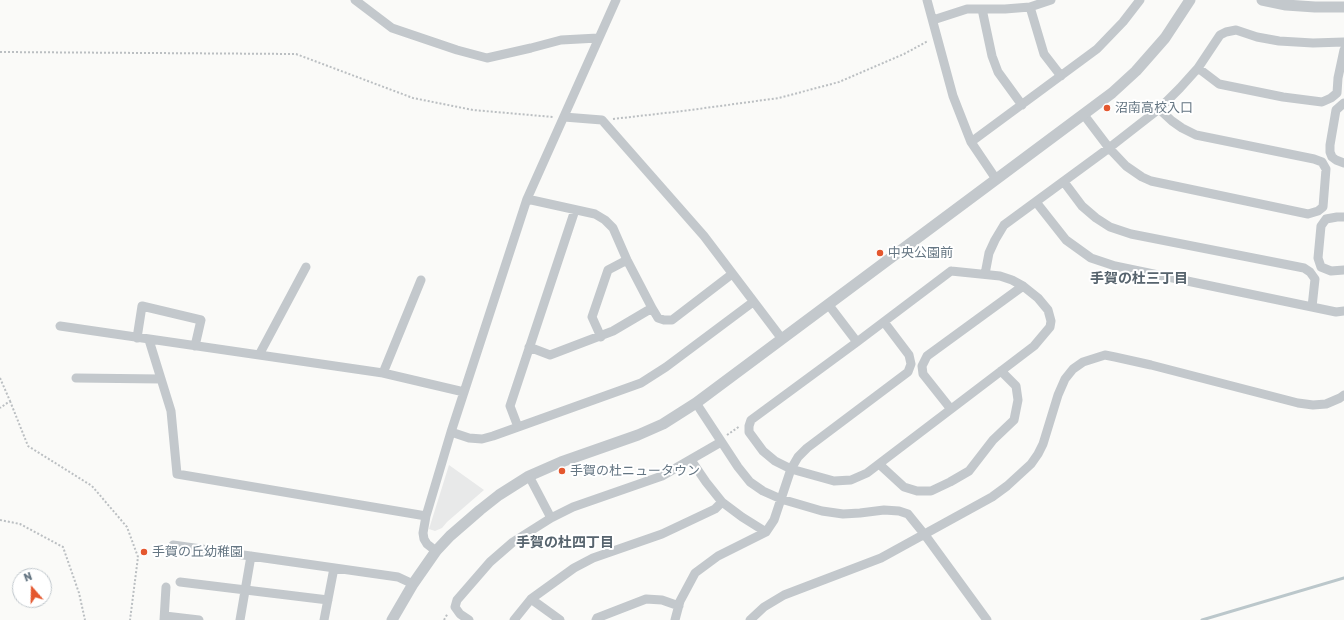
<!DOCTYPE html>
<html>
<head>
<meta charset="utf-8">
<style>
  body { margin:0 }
  #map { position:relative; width:1344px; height:620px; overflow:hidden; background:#fafaf8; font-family:Rubik,sans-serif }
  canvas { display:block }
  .north { position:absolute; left:12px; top:568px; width:40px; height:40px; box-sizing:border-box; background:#fff; border:1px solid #c1c8cd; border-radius:50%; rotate:340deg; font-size:11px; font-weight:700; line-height:16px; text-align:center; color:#657683 }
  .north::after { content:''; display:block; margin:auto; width:14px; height:18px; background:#e4572e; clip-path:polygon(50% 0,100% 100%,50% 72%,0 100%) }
</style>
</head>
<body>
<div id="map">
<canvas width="1344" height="620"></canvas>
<div class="north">N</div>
</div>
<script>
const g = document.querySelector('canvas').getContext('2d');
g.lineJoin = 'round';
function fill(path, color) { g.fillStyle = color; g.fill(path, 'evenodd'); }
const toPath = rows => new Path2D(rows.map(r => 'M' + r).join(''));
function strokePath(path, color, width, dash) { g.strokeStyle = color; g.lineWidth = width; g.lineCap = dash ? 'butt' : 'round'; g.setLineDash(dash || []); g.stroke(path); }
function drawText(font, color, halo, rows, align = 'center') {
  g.font = font + ' Rubik,"Noto Sans JP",sans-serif'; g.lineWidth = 4; g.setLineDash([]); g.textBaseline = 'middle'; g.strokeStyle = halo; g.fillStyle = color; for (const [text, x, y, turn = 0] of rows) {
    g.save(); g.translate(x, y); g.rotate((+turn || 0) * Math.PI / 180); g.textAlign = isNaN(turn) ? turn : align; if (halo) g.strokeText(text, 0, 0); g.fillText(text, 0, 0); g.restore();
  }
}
fill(toPath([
  [449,465,484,490,447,522,442,528,435,531,429,529]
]), '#e8e9e9');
strokePath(toPath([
  [1202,620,1344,578]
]), '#bbc7cb', 3);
strokePath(toPath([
  [0,52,296,54,413,98,473,110,553,117],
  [613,119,683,111,779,98,839,82,904,54,928,41],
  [0,378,10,401,0,408],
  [10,401,28,446,92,486,127,527,138,557,130,620],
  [727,435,740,426],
  [0,520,20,524,63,547,79,593,85,620],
  [444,620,448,613]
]), '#bbbfc2', 2, [2, 2]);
strokePath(toPath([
  [355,0,392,28,457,50,487,58,531,48,561,40,598,38],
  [927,0,953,96,971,142,996,179],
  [1030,7,1044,54,1061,76],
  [982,9,992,56,998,72,1022,105],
  [933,20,967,9,1005,9,1030,7,1051,0],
  [1198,68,1219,84,1283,97,1322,102,1331,98,1337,93,1338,78,1344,50],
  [1344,103,1336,110,1330,145,1330,152,1332,157,1336,160,1344,163],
  [1084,115,1109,148,1126,166,1142,177,1151,181,1308,214,1318,211,1323,207,1326,169,1322,162,1314,159,1196,135,1182,128,1172,121,1159,109],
  [564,117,602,120,704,236,782,339],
  [971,142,1097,49,1123,22,1140,0],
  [1064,182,1082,206,1096,218,1110,227,1131,234,1304,268,1310,272,1315,279,1312,307],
  [527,199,595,214,605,220,613,228,627,260,652,308,658,318,664,320,672,320,732,274],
  [1036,202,1066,240,1091,258,1115,266,1312,307,1336,312,1344,311],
  [1344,217,1337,217,1326,219,1321,226,1318,258,1321,267,1331,271,1344,270],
  [951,271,1000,276,1012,280,1023,286,1038,298,1048,310,1051,321,1050,327,1034,346,867,473,851,480,834,481,791,469,775,461,763,451,749,432,749,426,751,420,857,342,951,271],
  [985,274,989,253,995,240,1004,225,1109,148,1159,109,1180,88,1198,68,1220,35,1226,32,1236,30,1257,37,1279,41,1313,43,1344,42],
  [421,280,383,373,464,392],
  [828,304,857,342],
  [60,326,383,373],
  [601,337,592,317,608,270,627,260],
  [137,338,142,306,201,320,195,346],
  [149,340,171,411,177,474,426,516],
  [529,347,550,355,613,331,652,308],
  [259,355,306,267],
  [76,378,161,379],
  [696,403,738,467,750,482,763,491,781,499,822,511,843,514,860,513,884,510,899,511,908,514,925,535,987,620],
  [950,408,923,374,922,366,927,356,1023,286],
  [518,427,510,406,575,210],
  [451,432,469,438,482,439,493,436,641,383,666,367,753,302],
  [691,460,706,482,722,502,742,517,766,532],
  [879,464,904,487,917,491,931,491,950,482,969,471,993,440,1014,420,1018,400,1016,386,1001,371],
  [529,476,551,518],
  [173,545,398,577,413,584],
  [436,551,427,544,424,539,423,533,426,516,451,432,527,199,616,0],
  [180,582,328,600],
  [531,599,560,620],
  [165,616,199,620],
  [164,620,166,587],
  [240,620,251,556],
  [324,620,334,568],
  [469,620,460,614,455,607,457,600,490,562,513,542,551,518,573,507,662,476,721,442],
  [514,620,531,599,574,568,593,558,662,534,715,509,722,502],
  [596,620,597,618,646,599,662,600,679,606],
  [675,620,680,601,695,573,718,556,766,532,774,520,791,469,798,457,807,448,908,372,911,364,909,355,884,322],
  [750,620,764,607,784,595,881,558,992,497,1007,486,1031,464,1038,454,1043,444,1058,395,1065,379,1073,369,1083,362,1105,355,1115,357,1151,365,1298,403,1313,405,1326,404,1340,398,1344,395]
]), '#c3c8cc', 9);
strokePath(toPath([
  [1262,0,1286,5,1315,7,1344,7],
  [392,620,413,584,436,551,450,536,480,510,499,495,529,476,561,462,638,435,663,424,696,403,1112,93,1136,71,1165,38,1190,0]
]), '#c3c8cc', 11);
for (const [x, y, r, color] of [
  [1107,108,4,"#e4572e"],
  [880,253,4,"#e4572e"],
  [562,471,4,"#e4572e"],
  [144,552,4,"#e4572e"]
]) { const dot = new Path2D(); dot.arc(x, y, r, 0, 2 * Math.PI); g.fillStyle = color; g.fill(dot); strokePath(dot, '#fff', 1.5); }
drawText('13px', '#657683', '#fff', [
  ["沼南高校入口",1115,108],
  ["中央公園前",888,253],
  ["手賀の杜ニュータウン",570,471],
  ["手賀の丘幼稚園",152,552]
], 'left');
drawText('bold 14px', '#57646e', '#fff', [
  ["手賀の杜三丁目",1139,279],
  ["手賀の杜四丁目",565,543]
]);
</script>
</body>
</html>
